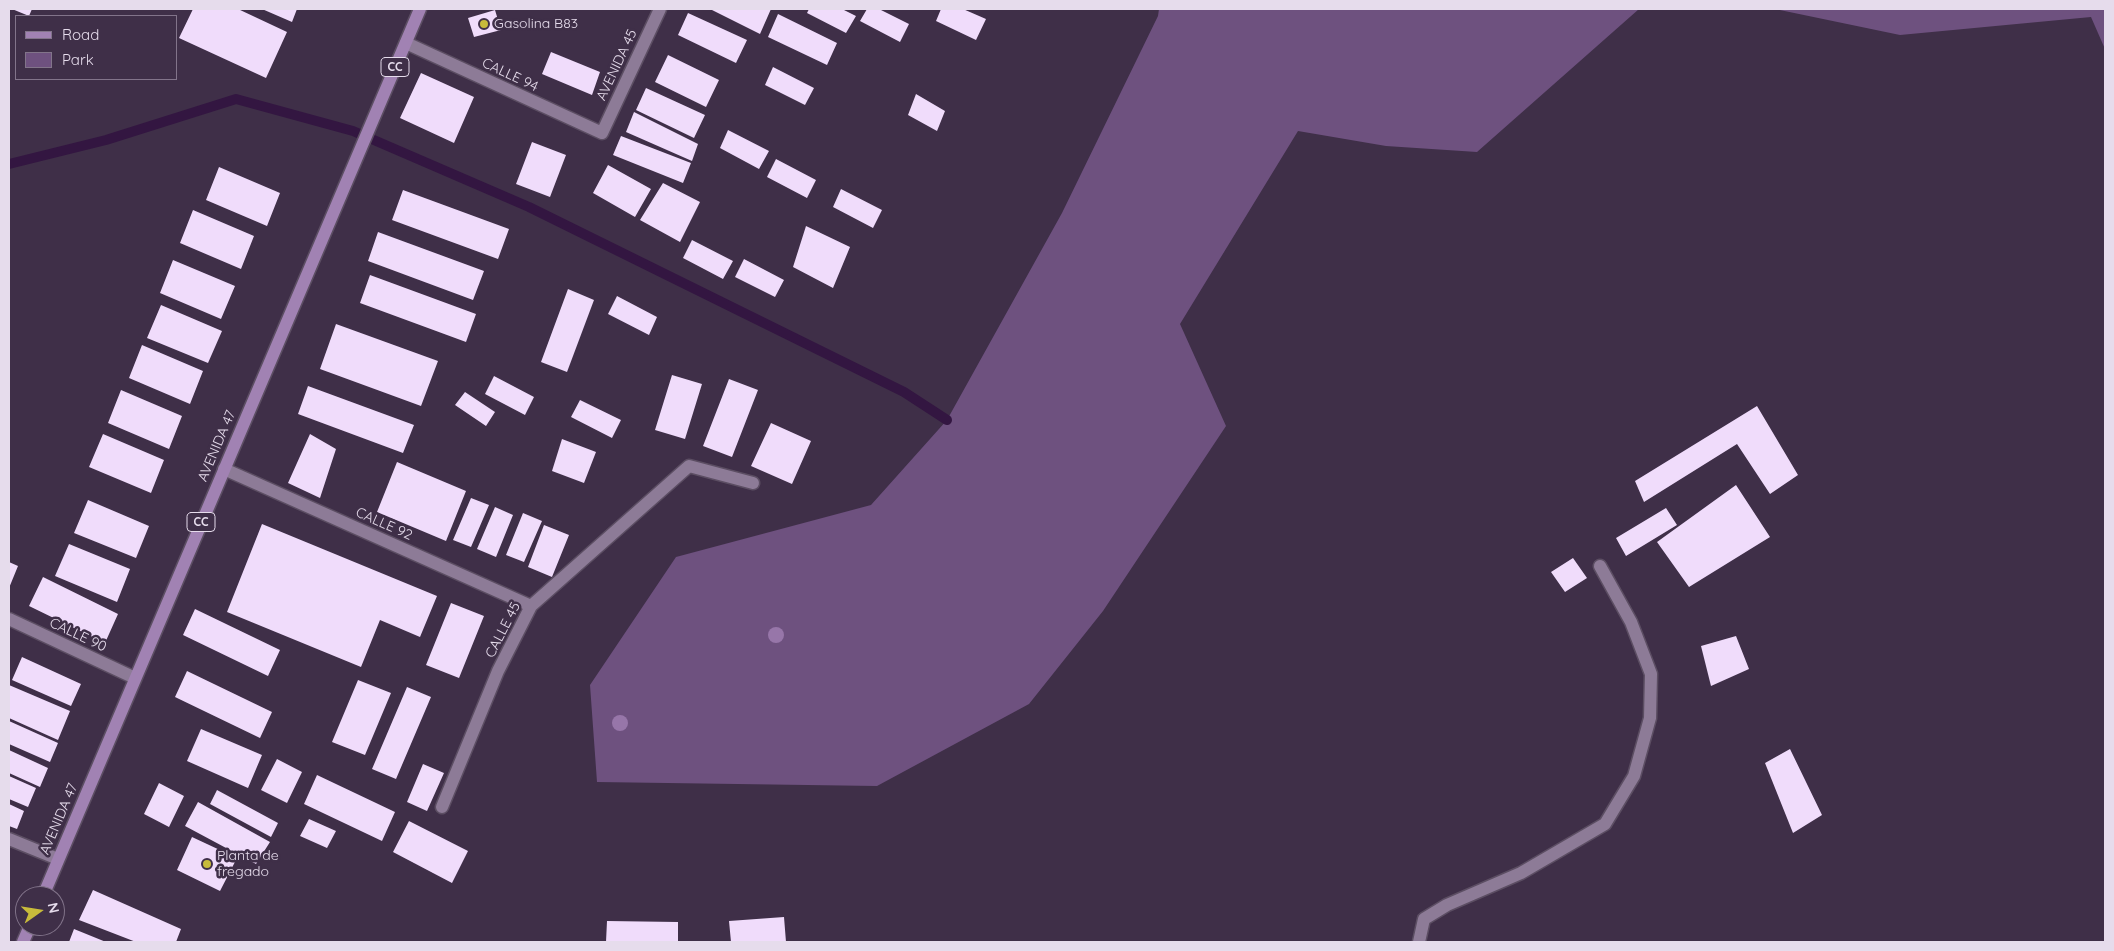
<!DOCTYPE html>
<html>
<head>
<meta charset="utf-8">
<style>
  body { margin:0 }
  #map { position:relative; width:2114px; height:951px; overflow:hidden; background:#3f2f48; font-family:Quicksand,sans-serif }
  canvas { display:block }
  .frame { position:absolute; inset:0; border:10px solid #e6dcec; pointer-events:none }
  .legend { position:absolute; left:15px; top:15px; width:162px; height:65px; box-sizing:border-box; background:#3f2f48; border:1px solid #82748a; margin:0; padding:6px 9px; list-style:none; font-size:15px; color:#e6dcec }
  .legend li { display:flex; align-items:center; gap:10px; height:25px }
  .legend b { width:25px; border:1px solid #82748a }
  .north { position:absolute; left:15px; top:886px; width:50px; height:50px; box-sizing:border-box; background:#3f2f48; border:1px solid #82748a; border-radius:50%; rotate:77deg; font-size:14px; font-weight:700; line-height:20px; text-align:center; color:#e6dcec }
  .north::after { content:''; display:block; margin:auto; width:18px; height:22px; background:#c8bb3b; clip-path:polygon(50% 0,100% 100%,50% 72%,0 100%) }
</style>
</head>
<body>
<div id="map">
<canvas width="2114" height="951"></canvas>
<div class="frame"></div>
<ul class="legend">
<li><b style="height:6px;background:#a182b3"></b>Road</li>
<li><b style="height:14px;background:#6e517f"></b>Park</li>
</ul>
<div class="north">N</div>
</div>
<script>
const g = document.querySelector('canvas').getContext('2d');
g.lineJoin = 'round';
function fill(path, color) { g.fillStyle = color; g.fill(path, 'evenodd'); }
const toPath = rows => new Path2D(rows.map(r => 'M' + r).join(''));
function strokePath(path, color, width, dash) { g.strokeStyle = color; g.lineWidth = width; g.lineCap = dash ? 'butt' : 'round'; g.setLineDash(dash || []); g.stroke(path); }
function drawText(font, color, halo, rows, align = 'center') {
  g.font = font + ' Quicksand,sans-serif'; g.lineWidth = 5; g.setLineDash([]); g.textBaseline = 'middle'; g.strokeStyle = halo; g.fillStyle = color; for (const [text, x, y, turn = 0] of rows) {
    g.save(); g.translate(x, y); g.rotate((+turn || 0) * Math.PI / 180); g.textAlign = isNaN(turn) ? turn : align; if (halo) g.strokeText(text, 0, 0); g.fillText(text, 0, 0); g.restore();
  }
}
fill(toPath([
  [1159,9,1639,9,1477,152,1386,146,1298,131,1180,324,1226,426,1103,611,1029,704,877,786,597,782,590,685,676,557,871,505,947,420,1062,213,1158,16],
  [1775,9,2105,9,2105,49,2091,17,1900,35]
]), '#6e517f');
strokePath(toPath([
  [9,164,106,140,236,99,353,131,529,207,904,392,947,420]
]), '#331641', 10);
fill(toPath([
  [12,9,32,9,29,16],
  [193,9,238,9,287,32,266,78,179,38],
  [262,9,297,9,292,22],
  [710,9,771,9,760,34],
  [809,9,842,9,856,16,846,33,807,13],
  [867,9,879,9,909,24,900,42,860,21],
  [941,9,963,9,986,19,976,40,936,21],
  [495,10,501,30,474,37,468,18],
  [688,13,747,40,736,63,678,35],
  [778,14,837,43,827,65,768,37],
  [551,52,600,72,592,95,542,74],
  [668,55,719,80,706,107,655,82],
  [773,67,814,88,805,105,765,85],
  [421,73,474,97,454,143,400,118],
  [646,88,705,115,694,138,636,110],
  [916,94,945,111,937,131,908,115],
  [634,112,698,144,692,161,626,132],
  [728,130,769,151,759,169,720,148],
  [621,136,691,163,683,183,613,155],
  [532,142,566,155,550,197,516,184],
  [776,159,816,180,807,198,767,177],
  [608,165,651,189,635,217,593,193],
  [219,167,280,193,267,226,206,200],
  [663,183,700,202,680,242,640,220],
  [841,189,882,210,873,228,833,207],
  [403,190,509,229,498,259,392,220],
  [193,210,254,236,241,269,180,243],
  [806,226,850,247,833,288,793,267],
  [378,232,484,271,473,300,368,261],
  [692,240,733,261,723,279,683,258],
  [744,259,784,280,775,297,735,277],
  [173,260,235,286,221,319,160,293],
  [370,275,476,314,466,342,360,303],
  [568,289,594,300,567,372,541,362],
  [617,296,657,317,649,335,608,314],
  [161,305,222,331,208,363,147,338],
  [336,324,438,361,421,406,320,369],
  [142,345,203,371,190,404,129,378],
  [672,375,702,384,685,439,655,430],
  [494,376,534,397,525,415,485,394],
  [729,379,758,390,732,457,703,446],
  [308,386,414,425,403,453,298,414],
  [121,390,182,416,169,449,108,423],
  [465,392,495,412,486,426,455,405],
  [580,400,621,420,612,438,571,417],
  [1757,406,1798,475,1770,494,1737,444,1644,502,1635,481],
  [771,423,811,441,792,484,751,466],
  [103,434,164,460,151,493,89,467],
  [310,434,336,449,320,498,288,483],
  [562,439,596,452,584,483,552,471],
  [397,462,466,491,446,541,377,512],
  [1736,485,1770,537,1689,587,1657,542],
  [471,498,489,505,471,547,453,540],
  [88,500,149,526,136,558,74,533],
  [495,507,513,515,496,557,477,549],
  [1666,508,1677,525,1626,556,1616,538],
  [523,513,542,521,524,562,506,555],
  [262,524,437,596,420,637,380,620,361,667,227,612],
  [544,525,569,535,552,577,528,567],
  [69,544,130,569,117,602,55,576],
  [1573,558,1587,578,1565,592,1551,572],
  [9,562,18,566,9,588],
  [43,577,118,614,105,643,29,606],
  [451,603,484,616,459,678,426,665],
  [195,609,280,650,268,676,183,635],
  [1736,636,1749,669,1711,686,1701,646],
  [22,657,81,684,71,706,12,680],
  [187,671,272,712,260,738,175,697],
  [358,680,391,693,365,755,332,742],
  [9,685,70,711,58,740,9,718],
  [407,687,431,697,396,779,372,769],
  [9,721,58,743,50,762,9,744],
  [201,729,262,755,248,788,187,761],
  [1790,749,1822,815,1793,833,1765,763],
  [9,750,48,768,40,787,9,773],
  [277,759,302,772,287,803,261,790],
  [423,764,444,773,427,811,407,802],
  [317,775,395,812,382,841,304,804],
  [9,776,36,788,28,807,9,799],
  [159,783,184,796,169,827,144,814],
  [217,790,278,823,271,837,210,804],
  [198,802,270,842,256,864,185,826],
  [9,804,24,811,17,829,9,826],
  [309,819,336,831,327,848,300,836],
  [409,821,468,851,452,883,393,852],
  [192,837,237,858,220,891,177,870],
  [93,890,181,929,176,942,136,942,79,920],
  [784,917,786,942,731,942,729,921],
  [607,921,678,922,678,942,606,942],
  [74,929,106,942,69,942]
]), '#f0dcfb');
const service = toPath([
  [9,839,58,859],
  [1419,942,1424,919,1447,905,1521,873,1605,824,1634,776,1650,718,1651,674,1631,622,1600,566]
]);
const minor = toPath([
  [406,43,602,133,660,9],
  [224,469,531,606],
  [9,619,135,678],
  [442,807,498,671,531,606,689,466,753,483]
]);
const primary = toPath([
  [43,896,420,9],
  [23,942,30,926]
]);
strokePath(service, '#5c4e63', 15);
strokePath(minor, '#5c4e63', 15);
strokePath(primary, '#5c4e63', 15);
strokePath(service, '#8d7b97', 12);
strokePath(minor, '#8d7b97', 12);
strokePath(primary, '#a182b3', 12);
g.fillStyle = '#9776a9';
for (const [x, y] of [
  [776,635],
  [620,723]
]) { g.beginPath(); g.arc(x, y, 8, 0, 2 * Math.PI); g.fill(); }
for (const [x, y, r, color] of [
  [484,24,5,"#c8bb3b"],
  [207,864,5,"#c8bb3b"]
]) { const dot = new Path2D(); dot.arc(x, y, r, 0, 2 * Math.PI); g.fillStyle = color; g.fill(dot); strokePath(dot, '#3f2f48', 2); }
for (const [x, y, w] of [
  [395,67,28],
  [201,522,28]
]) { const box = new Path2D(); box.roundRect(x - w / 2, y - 9.5, w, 19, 4); g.fillStyle = '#3f2f48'; g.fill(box); strokePath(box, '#e6dcec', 1); }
drawText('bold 12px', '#e6dcec', null, [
  ["CC",395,67],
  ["CC",201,522]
]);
drawText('14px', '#e6dcec', '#3f2f48', [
  ["Gasolina B83",494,24],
  ["Planta de",217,856],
  ["fregado",217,872]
], 'left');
drawText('14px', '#e6dcec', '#3f2f48', [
  ["AVENIDA 45",617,65,-65],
  ["CALLE 94",510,75,25],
  ["AVENIDA 47",217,446,-67],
  ["CALLE 92",384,524,24],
  ["CALLE 45",503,630,-63],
  ["CALLE 90",78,635,25],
  ["AVENIDA 47",59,819,-67]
]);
</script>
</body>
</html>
